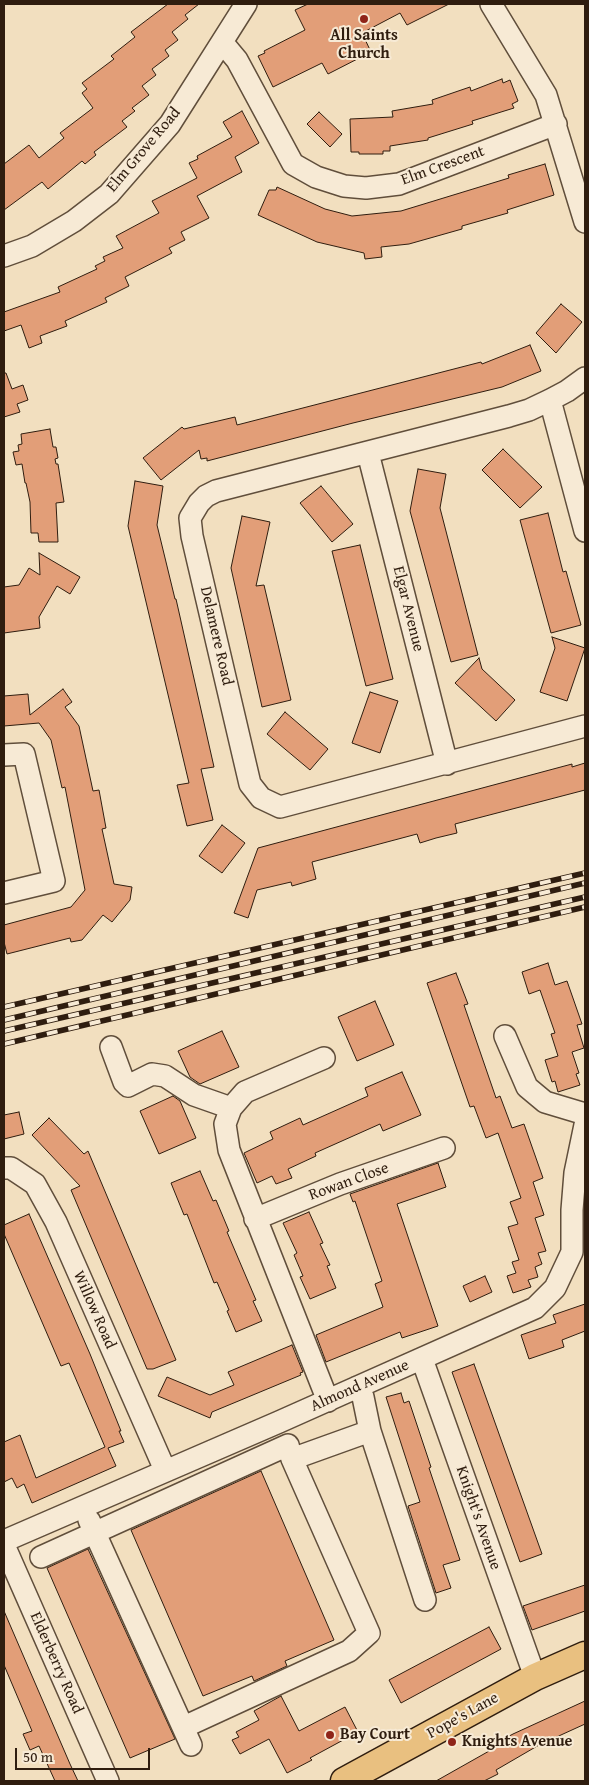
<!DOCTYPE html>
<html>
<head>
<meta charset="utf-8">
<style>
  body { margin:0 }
  #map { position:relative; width:589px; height:1785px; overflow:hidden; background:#f2dfbf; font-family:"Gentium Book Plus",serif }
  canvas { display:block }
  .frame { position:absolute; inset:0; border:5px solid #2f1d0f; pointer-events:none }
  .scale { position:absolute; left:15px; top:1748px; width:135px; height:22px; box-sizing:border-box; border:2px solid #2f1d0f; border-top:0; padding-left:6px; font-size:15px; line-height:18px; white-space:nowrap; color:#2f1d0f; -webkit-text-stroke:4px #f7ead5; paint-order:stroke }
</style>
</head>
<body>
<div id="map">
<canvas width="589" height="1785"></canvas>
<div class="frame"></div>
<div class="scale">50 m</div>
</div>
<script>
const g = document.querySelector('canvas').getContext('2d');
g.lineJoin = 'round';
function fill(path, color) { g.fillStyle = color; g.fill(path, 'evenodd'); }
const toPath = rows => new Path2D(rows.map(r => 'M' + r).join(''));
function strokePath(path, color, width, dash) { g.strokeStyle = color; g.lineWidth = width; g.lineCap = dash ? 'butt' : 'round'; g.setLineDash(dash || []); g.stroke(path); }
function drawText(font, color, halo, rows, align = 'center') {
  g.font = font + ' "Gentium Book Plus",serif'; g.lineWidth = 4; g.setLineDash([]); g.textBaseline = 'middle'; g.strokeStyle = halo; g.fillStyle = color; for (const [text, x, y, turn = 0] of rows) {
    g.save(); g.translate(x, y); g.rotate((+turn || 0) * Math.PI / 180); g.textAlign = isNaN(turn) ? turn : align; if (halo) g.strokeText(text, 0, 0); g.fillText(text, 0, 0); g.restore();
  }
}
const building = toPath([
  [168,4,199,4,185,15,188,19,172,32,178,40,165,50,169,56,152,69,156,75,142,86,149,95,132,108,135,111,122,121,127,127,94,152,96,155,85,164,82,161,48,189,42,182,4,210,4,164,29,145,39,158,64,138,60,133,93,108,82,93,87,89,82,83,114,59,111,56,135,37,131,32,168,4],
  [308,4,449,4,407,25,400,13,362,33,371,52,328,74,322,63,273,87,258,56,265,53,264,51,305,30,295,10,308,4],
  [502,79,503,83,510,80,518,101,512,104,514,108,472,121,473,124,428,138,428,140,390,146,390,151,383,151,383,154,359,154,359,152,351,152,350,119,393,117,392,111,433,104,432,100,470,87,471,91,502,79],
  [242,111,259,143,235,157,242,172,197,196,209,218,181,232,185,240,169,248,172,253,125,277,129,286,105,298,107,302,65,321,67,326,40,336,42,343,29,348,21,325,4,331,4,312,60,292,58,287,97,269,95,266,105,261,103,257,123,248,116,236,159,213,152,201,197,178,189,163,198,159,197,156,232,137,223,122,242,111],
  [319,112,342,134,330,147,307,124,319,112],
  [545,164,554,195,507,210,508,213,462,226,462,229,409,244,381,247,382,257,365,259,364,253,317,242,258,215,269,190,276,190,277,187,325,209,352,216,401,211,509,178,508,175,545,164],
  [561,304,582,322,556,353,536,333,561,304],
  [530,345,541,371,502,387,353,423,207,461,207,458,201,459,199,450,161,480,143,458,182,427,184,429,235,417,237,425,481,362,482,364,530,345],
  [4,373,6,373,12,389,23,385,28,400,17,404,20,412,4,417,4,373],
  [50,429,53,447,56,447,58,458,55,459,56,464,58,464,64,502,56,503,58,542,39,542,38,533,31,533,30,502,26,483,25,483,22,464,16,465,13,452,19,451,18,445,22,444,21,434,50,429],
  [503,449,542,487,520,508,482,470,503,449],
  [418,469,446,474,440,508,478,655,451,662,410,511,418,469],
  [135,481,163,486,157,525,175,599,176,599,214,767,201,769,213,820,187,826,177,785,189,783,128,526,135,481],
  [321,486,353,524,332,542,300,503,321,486],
  [548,513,563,572,566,571,581,625,551,633,520,520,548,513],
  [242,516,270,522,256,586,264,585,291,700,262,707,231,568,242,516],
  [360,545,393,679,366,686,332,551,360,545],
  [39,553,80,577,70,594,57,586,39,617,40,628,4,633,4,587,19,585,29,568,40,575,39,553],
  [552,637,585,648,567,701,540,692,555,648,552,637],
  [479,658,482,669,515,700,496,721,455,683,479,658],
  [63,689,72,702,65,707,79,726,93,791,99,790,106,828,102,829,114,884,132,887,130,900,112,922,103,915,82,940,71,942,70,938,7,954,4,942,4,925,71,907,85,890,65,787,62,788,51,740,39,723,4,726,4,696,28,694,30,715,63,689],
  [370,692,398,701,380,753,352,743,370,692],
  [285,712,328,749,310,770,267,734,285,712],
  [585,763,585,790,455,824,457,833,436,838,420,843,417,834,312,862,316,879,292,886,291,882,257,890,248,918,234,913,258,848,572,764,572,767,585,763],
  [222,825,245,843,222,873,199,856,222,825],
  [548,963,555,985,567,981,582,1024,577,1025,584,1048,572,1052,579,1073,576,1074,580,1085,558,1092,555,1081,552,1082,545,1060,558,1056,551,1034,555,1033,540,990,529,994,522,972,548,963],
  [456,973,468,1004,464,1005,496,1098,500,1096,512,1128,524,1124,543,1178,533,1182,544,1215,535,1218,546,1251,538,1253,542,1264,535,1267,538,1277,528,1280,531,1287,513,1293,507,1276,516,1273,512,1262,519,1260,508,1227,518,1224,510,1202,521,1198,498,1133,486,1138,474,1106,470,1107,427,983,456,973],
  [375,1001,394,1045,357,1061,338,1017,375,1001],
  [222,1031,239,1067,200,1084,190,1077,178,1051,222,1031],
  [402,1072,421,1115,383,1131,380,1124,315,1153,316,1156,288,1169,292,1178,276,1184,272,1176,257,1183,244,1153,273,1139,270,1132,300,1118,303,1125,368,1096,365,1088,402,1072],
  [173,1096,180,1101,196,1138,159,1154,140,1111,173,1096],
  [19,1112,24,1134,4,1139,4,1115,19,1112],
  [49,1118,84,1154,88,1151,176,1360,153,1369,147,1369,71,1190,80,1186,32,1135,49,1118],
  [438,1163,446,1187,397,1204,438,1326,402,1338,400,1332,326,1362,316,1335,383,1307,375,1284,382,1281,355,1201,353,1202,350,1194,438,1163],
  [200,1171,213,1201,216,1200,229,1231,227,1232,256,1300,253,1301,262,1321,236,1332,227,1311,229,1310,217,1282,214,1283,187,1214,184,1215,171,1183,200,1171],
  [309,1212,323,1243,320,1244,330,1265,327,1266,336,1288,310,1299,300,1277,303,1276,294,1255,297,1253,283,1223,309,1212],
  [29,1214,90,1354,121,1431,119,1431,124,1442,108,1448,116,1466,32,1503,24,1484,17,1488,12,1478,4,1482,4,1442,20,1435,36,1478,105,1447,69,1363,61,1366,4,1234,4,1225,29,1214],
  [485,1276,492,1292,470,1302,463,1286,485,1276],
  [585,1304,585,1331,562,1340,564,1347,529,1359,521,1335,556,1323,553,1315,585,1304],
  [292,1345,303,1372,300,1373,301,1375,212,1412,210,1418,158,1396,167,1377,210,1395,234,1385,228,1372,292,1345],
  [474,1364,542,1554,520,1562,452,1372,474,1364],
  [401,1393,404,1403,409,1401,431,1467,429,1468,460,1560,443,1565,451,1588,436,1593,408,1506,420,1502,386,1397,401,1393],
  [261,1471,334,1640,285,1661,287,1666,254,1681,252,1676,203,1696,131,1530,261,1471],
  [88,1549,175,1739,130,1758,47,1568,88,1549],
  [585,1585,585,1611,532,1630,523,1606,585,1585],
  [4,1611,70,1764,78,1781,55,1781,39,1746,30,1750,23,1734,32,1731,4,1665,4,1611],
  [489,1627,501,1649,401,1703,389,1680,489,1627],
  [281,1696,299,1731,345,1707,358,1732,310,1758,312,1760,287,1773,269,1739,240,1754,232,1740,239,1737,236,1732,259,1720,254,1711,281,1696],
  [585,1701,585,1724,539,1745,496,1770,498,1774,484,1781,436,1781,498,1746,496,1743,513,1734,585,1701]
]);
fill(building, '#e29e78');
strokePath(building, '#2f1d0f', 1);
const minor = toPath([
  [491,4,546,95,585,222],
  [222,42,237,60,293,164,316,177,344,186,366,188,399,184,556,124],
  [4,256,32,246,74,221,109,194,170,124,246,4],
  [585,378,567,391,550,400,529,410,509,416,216,491,206,496,199,503,190,518,192,536,250,784,261,798,280,807,585,726],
  [550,400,585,531],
  [368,453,447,764],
  [4,755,24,754,54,881,4,893],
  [505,1036,527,1087,545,1102,585,1114],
  [111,1047,124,1082,128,1086,152,1074,165,1076,194,1095,231,1108],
  [324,1058,245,1092,231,1108,225,1124,229,1150,328,1401],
  [4,1168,11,1168,35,1184,56,1222,165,1470],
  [255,1219,340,1184,444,1148],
  [422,1359,535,1677],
  [357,1387,363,1397,370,1431],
  [292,1459,370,1431,425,1600],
  [89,1520,191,1745],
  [4,1541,279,1422,535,1308,555,1288,572,1252,572,1210,575,1173,585,1125],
  [4,1545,108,1781],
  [41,1557,288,1445,292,1459,369,1633,349,1651,184,1727]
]);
const major = toPath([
  [344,1781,535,1677,585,1655]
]);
strokePath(minor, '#604e3b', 24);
strokePath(major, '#2f1d0f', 29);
strokePath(minor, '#f7ead5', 21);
strokePath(major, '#e9c080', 26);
const rail = toPath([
  [4,1007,585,873],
  [4,1020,585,883],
  [4,1031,585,897],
  [4,1044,585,907]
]);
strokePath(rail, '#2f1d0f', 5.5);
strokePath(rail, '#f7ead5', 4, [11]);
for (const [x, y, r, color] of [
  [364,19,5,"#8f2418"],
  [330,1735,5,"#8f2418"],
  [452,1742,5,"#8f2418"]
]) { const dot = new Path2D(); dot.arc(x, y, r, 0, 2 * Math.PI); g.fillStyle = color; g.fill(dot); strokePath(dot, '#f7ead5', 2); }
drawText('bold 16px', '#2f1d0f', '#f7ead5', [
  ["All Saints",364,36,"center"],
  ["Church",364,54,"center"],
  ["Bay Court",340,1735],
  ["Knights Avenue",462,1742]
], 'left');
drawText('16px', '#2f1d0f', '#f7ead5', [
  ["Elm Grove Road",144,150,-50],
  ["Elm Crescent",443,166,-20],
  ["Elgar Avenue",408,609,76],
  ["Delamere Road",216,636,77],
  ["Rowan Close",349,1182,-20],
  ["Willow Road",94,1310,66],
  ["Almond Avenue",360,1386,-24],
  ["Knight's Avenue",478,1518,71],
  ["Elderberry Road",56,1663,66],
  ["Pope's Lane",463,1716,-29]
]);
</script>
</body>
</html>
